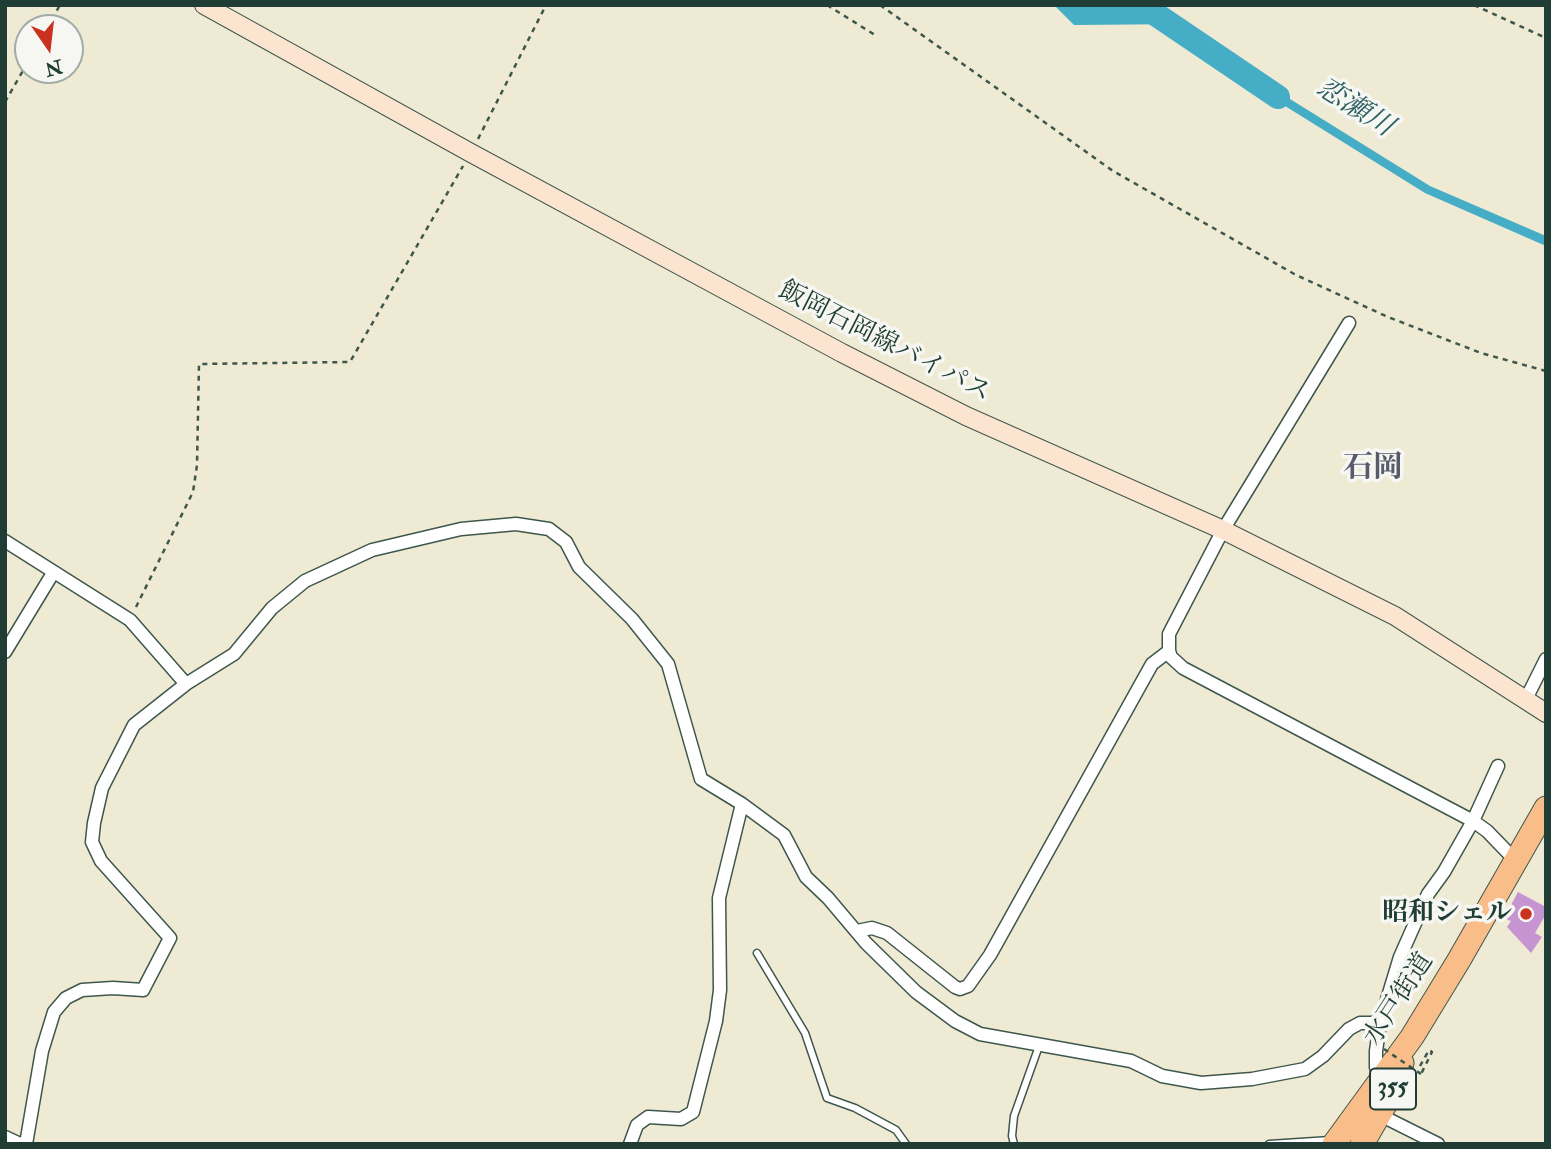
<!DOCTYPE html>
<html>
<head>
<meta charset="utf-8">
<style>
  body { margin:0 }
  #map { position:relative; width:1551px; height:1149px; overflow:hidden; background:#efead3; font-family:"IM FELL Double Pica",serif }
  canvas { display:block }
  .frame { position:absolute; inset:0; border:7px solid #1f3d34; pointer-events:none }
  .north { position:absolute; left:14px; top:14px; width:70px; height:70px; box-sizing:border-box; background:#f6f6f2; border:2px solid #a0aca6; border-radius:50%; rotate:166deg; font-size:19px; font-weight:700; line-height:28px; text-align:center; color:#1f3d34 }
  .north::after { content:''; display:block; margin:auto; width:24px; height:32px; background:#c8321e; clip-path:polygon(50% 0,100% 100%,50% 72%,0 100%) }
</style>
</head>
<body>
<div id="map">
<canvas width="1551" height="1149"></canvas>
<div class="frame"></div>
<div class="north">N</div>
</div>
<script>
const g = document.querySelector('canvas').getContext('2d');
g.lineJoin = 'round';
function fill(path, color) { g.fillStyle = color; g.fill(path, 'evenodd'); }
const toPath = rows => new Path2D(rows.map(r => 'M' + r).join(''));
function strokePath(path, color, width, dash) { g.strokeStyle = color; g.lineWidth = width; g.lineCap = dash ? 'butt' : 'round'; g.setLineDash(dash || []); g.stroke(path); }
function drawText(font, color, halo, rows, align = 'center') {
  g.font = font + ' "IM FELL Double Pica","Noto Serif JP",serif'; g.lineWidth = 7; g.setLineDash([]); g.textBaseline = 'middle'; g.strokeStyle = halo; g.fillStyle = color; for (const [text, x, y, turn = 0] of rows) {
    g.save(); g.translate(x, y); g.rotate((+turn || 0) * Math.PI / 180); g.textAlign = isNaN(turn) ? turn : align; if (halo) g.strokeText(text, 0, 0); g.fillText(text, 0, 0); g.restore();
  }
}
fill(toPath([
  [1054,5,1162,5,1188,24,1074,25],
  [1253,76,1430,186,1546,236,1546,246,1425,193,1248,83]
]), '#46adc6');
strokePath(toPath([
  [1142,5,1278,97]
]), '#46adc6', 24);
fill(toPath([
  [1518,892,1546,907,1546,914,1535,933,1542,937,1531,953,1507,927,1511,921,1504,918]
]), '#c694d0');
const lane = toPath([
  [757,953,805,1033,827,1098,855,1108,896,1130,906,1144],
  [1014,1144,1012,1136,1014,1116,1039,1046],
  [1269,1144,1330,1140]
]);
const street = toPath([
  [1349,323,1223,530,1169,634,1169,651,1171,657,1183,668,1473,821,1487,831,1517,862],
  [5,541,130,620,186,684],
  [5,652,53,573],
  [1526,699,1546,659],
  [857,931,872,928,887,933,955,987,960,989,968,986,990,955,1152,664,1169,651],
  [1381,1082,1376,1067,1376,1051,1380,1023,1400,957,1428,894,1444,872,1473,821,1498,766],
  [1376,1113,1438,1144],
  [5,1137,20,1144],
  [26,1144,42,1051,54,1012,66,998,82,990,113,988,143,990,170,938,101,861,92,842,94,823,102,788,134,725,186,684,234,654,272,608,305,581,372,550,461,529,516,524,549,529,566,542,579,567,632,619,668,664,701,779,742,804,784,835,806,877,828,898,866,943,916,992,955,1021,980,1034,1131,1061,1162,1076,1201,1083,1252,1079,1305,1069,1323,1056,1349,1029,1360,1023,1380,1023],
  [630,1144,637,1125,648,1117,681,1119,693,1112,716,1021,720,990,719,898,742,804]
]);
const secondary = toPath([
  [204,5,471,153,842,353,966,416,1223,530,1395,616,1546,713]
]);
const highway = toPath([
  [1334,1144,1412,1037,1459,960,1546,808],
  [1362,1144,1393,1091,1402,1063]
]);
strokePath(lane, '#3e574c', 9);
strokePath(street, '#3e574c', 15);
strokePath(secondary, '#3e574c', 20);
strokePath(highway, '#3e574c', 25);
strokePath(toPath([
  [827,5,875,35],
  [880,5,1113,171,1296,275,1388,317,1481,353,1546,371],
  [1474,5,1546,38],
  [47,28,60,5],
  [5,102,28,62],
  [478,139,546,5],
  [136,607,193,492,197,465,199,364,350,362,463,166],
  [1420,1066,1429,1050,1432,1052,1421,1074]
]), '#3e574c', 2.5, [5, 5]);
strokePath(lane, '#fff', 6);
strokePath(street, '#fff', 12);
strokePath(secondary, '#fce5d0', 18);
strokePath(highway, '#f8bd89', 23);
strokePath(toPath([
  [1384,1049,1421,1074]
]), '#3e574c', 2.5, [5, 5]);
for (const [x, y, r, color] of [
  [1526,914,7,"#c8321e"]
]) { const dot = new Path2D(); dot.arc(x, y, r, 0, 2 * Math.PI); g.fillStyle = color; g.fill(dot); strokePath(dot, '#f6f6f2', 2.5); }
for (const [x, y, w] of [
  [1393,1089,46]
]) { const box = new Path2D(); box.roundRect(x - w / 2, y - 20.5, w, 41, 5); g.fillStyle = '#f6f6f2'; g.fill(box); strokePath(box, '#1f3d34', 2); }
drawText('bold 24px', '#1f3d34', null, [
  ["355",1393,1089]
]);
drawText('26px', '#1f3d34', '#f6f6f2', [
  ["飯岡石岡線バイパス",884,343,27],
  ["水戸街道",1400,1000,-57]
]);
drawText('bold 26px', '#1f3d34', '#f6f6f2', [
  ["昭和シェル",1512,914]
], 'right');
drawText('italic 28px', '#2b5f60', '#f6f6f2', [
  ["恋瀬川",1354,109,32]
]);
drawText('bold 30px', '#595b6b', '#f6f6f2', [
  ["石岡",1373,470]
]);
</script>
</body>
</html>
